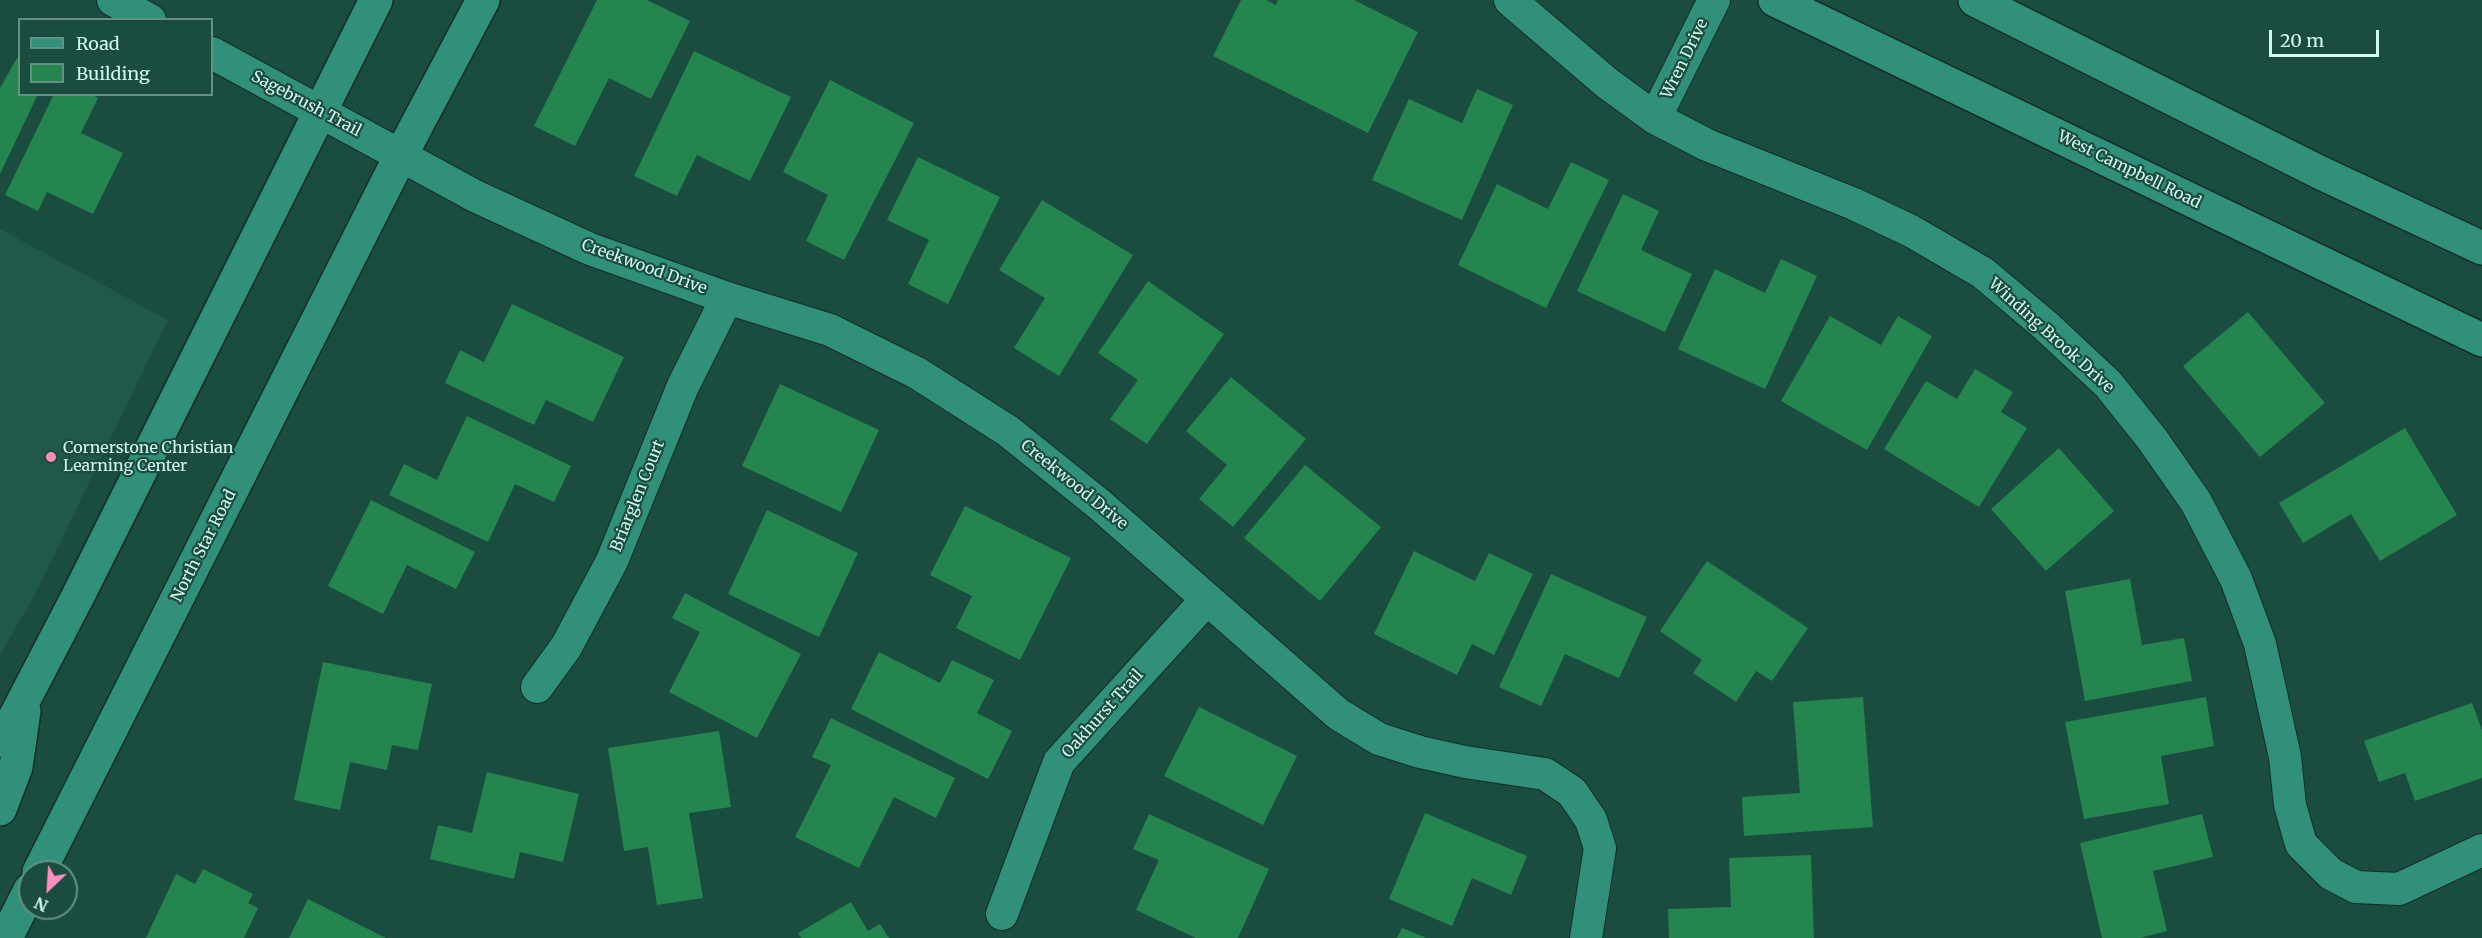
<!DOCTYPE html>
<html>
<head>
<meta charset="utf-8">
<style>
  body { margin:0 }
  #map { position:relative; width:2482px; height:938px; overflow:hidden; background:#1b4c40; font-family:Merriweather,serif }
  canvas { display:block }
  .legend { position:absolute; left:18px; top:18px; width:195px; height:78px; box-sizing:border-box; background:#1b4c40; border:2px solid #639285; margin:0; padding:8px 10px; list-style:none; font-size:18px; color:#d0fbed }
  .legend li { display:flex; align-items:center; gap:12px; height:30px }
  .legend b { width:30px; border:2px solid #639285 }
  .north { position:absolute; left:18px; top:860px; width:60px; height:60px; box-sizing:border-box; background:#1b4c40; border:2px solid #639285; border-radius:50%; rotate:205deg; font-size:16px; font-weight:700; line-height:24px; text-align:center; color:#d0fbed }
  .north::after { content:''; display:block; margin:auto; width:21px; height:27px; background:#fd8ebe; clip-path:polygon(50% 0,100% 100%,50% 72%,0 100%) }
  .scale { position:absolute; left:2269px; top:30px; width:110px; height:27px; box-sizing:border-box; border:3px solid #d0fbed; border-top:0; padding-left:8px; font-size:18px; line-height:21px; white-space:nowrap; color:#d0fbed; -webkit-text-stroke:4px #1b4c40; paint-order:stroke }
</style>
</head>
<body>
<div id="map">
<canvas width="2482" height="938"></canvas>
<ul class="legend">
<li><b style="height:8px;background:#309079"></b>Road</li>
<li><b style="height:16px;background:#24854e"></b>Building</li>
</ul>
<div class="north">N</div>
<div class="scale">20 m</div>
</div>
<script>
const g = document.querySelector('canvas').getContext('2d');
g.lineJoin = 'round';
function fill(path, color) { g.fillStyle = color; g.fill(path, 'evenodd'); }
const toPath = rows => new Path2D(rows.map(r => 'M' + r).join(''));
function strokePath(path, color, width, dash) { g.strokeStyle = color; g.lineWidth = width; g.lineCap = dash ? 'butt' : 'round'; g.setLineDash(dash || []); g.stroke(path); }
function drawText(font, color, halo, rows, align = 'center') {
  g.font = font + ' Merriweather,serif'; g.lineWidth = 4.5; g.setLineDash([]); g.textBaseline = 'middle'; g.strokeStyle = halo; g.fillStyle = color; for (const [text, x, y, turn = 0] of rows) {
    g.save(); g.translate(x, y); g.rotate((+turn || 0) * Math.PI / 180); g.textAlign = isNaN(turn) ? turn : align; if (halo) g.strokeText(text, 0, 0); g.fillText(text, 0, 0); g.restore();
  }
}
fill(toPath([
  [0,229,168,320,35,594,0,655]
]), '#20584a');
fill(toPath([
  [597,0,647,0,690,21,651,99,609,78,575,146,534,126],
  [1241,0,1266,0,1276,5,1278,0,1354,0,1418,32,1368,133,1213,56],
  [694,51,791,97,750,181,697,155,677,196,634,176],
  [17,58,20,59,20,94,38,94,0,174,0,88],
  [830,80,914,123,844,260,806,241,828,195,783,172],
  [1477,89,1513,105,1462,220,1372,180,1409,99,1462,123],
  [54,94,92,94,98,98,81,133,123,153,93,214,47,192,38,211,5,195],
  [918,157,1000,197,948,304,908,284,929,240,887,220],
  [1571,162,1609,180,1546,308,1458,265,1497,184,1548,209],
  [1623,194,1659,211,1641,250,1692,274,1665,332,1577,291],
  [1042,200,1133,255,1059,376,1014,348,1045,298,999,270],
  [1781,259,1817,276,1765,389,1678,349,1715,269,1765,293],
  [1148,281,1224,334,1147,444,1110,419,1138,380,1098,353],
  [512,304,624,357,593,422,546,400,534,425,445,383,460,350,484,362],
  [2248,312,2325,403,2260,457,2183,366],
  [1830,316,1881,345,1898,316,1932,336,1867,450,1781,401],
  [1975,369,2013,392,2001,412,2027,428,1979,507,1884,449,1926,381,1957,399],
  [1231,377,1306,439,1233,527,1199,499,1227,465,1186,431],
  [780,384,879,430,841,512,742,466],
  [467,416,571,466,554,502,515,484,488,542,389,495,404,464,437,480],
  [2405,428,2457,515,2380,561,2351,514,2303,543,2279,503],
  [2059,448,2114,511,2046,571,1991,509],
  [1305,465,1381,527,1320,601,1244,538],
  [371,500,475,552,456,589,407,565,383,614,328,586],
  [965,506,1071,558,1020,660,956,628,972,596,930,575],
  [767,510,858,553,819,637,728,594],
  [1414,551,1475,581,1489,553,1533,574,1494,655,1472,644,1457,675,1374,634],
  [1707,561,1808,628,1772,681,1756,671,1736,702,1693,673,1702,660,1660,631],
  [1551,574,1647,617,1619,678,1565,654,1541,706,1499,687],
  [2130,579,2142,645,2184,638,2192,681,2085,701,2065,591],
  [685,593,801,654,757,738,669,692,700,632,672,618],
  [879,652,940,683,952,660,994,680,977,713,1012,731,988,779,851,709],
  [323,662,432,684,418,750,392,745,387,770,350,762,340,810,294,800],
  [1863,697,1873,827,1744,836,1742,797,1800,793,1793,702],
  [2206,697,2214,746,2161,756,2169,804,2084,819,2065,722],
  [2472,703,2482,730,2482,778,2415,801,2405,773,2379,782,2364,741],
  [1199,707,1297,756,1263,825,1164,776],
  [831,718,955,778,936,818,894,797,859,868,795,837,831,765,812,757],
  [719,731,731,807,689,813,703,898,657,905,648,847,624,851,608,748],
  [487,772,579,794,563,862,520,852,514,879,430,859,438,825,472,833],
  [1425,813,1527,856,1511,895,1472,878,1452,926,1389,899],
  [1149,814,1269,869,1238,938,1196,938,1136,910,1159,860,1133,849],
  [2202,814,2213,857,2153,871,2167,931,2140,938,2102,938,2080,843],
  [1811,855,1814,938,1669,938,1668,909,1731,907,1729,858],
  [203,869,253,894,248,903,258,908,244,938,146,938,176,874,195,884],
  [308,899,386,938,289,938],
  [851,902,868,931,880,924,889,938,801,938,798,933],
  [1402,928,1427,938,1397,938]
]), '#24854e');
const street = toPath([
  [113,0,150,20],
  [1510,0,1607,83,1655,118,1707,145,1854,204,1911,231,1983,273,2046,326,2108,384,2152,439,2196,502,2236,579,2260,644,2285,757,2290,805,2301,844,2331,874,2356,887,2399,889,2482,850],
  [212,53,475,196,590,249,727,298,830,330,917,373,1008,431,1100,505,1338,714,1379,739,1420,752,1465,762,1545,774,1572,792,1591,820,1600,848,1586,938],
  [1655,118,1714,0],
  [537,687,566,647,612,561,683,386,727,298],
  [1002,914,1059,762,1207,599]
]);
const secondary = toPath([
  [1775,0,2482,340],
  [1975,0,2321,173,2482,248],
  [0,740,13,721,78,596,376,0],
  [0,809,16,767,24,711],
  [39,872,401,155,483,0],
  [6,938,30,890]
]);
strokePath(street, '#122f27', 34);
strokePath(secondary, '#122f27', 36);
strokePath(street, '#309079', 32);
strokePath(secondary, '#309079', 33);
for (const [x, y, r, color] of [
  [51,457,6,"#fd8ebe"]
]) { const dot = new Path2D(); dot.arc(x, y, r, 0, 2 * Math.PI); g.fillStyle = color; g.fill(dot); strokePath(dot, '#1b4c40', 2); }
drawText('16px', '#d0fbed', '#1b4c40', [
  ["Wren Drive",1685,59,-64],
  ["Sagebrush Trail",306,104,28],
  ["West Campbell Road",2129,170,26],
  ["Creekwood Drive",644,267,20],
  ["Winding Brook Drive",2051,336,42],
  ["Creekwood Drive",1074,485,39],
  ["Briarglen Court",638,496,-68],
  ["North Star Road",204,546,-63],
  ["Oakhurst Trail",1103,714,-48]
]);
drawText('16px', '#d0fbed', '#1b4c40', [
  ["Cornerstone Christian",63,448],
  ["Learning Center",63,466]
], 'left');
</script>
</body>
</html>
